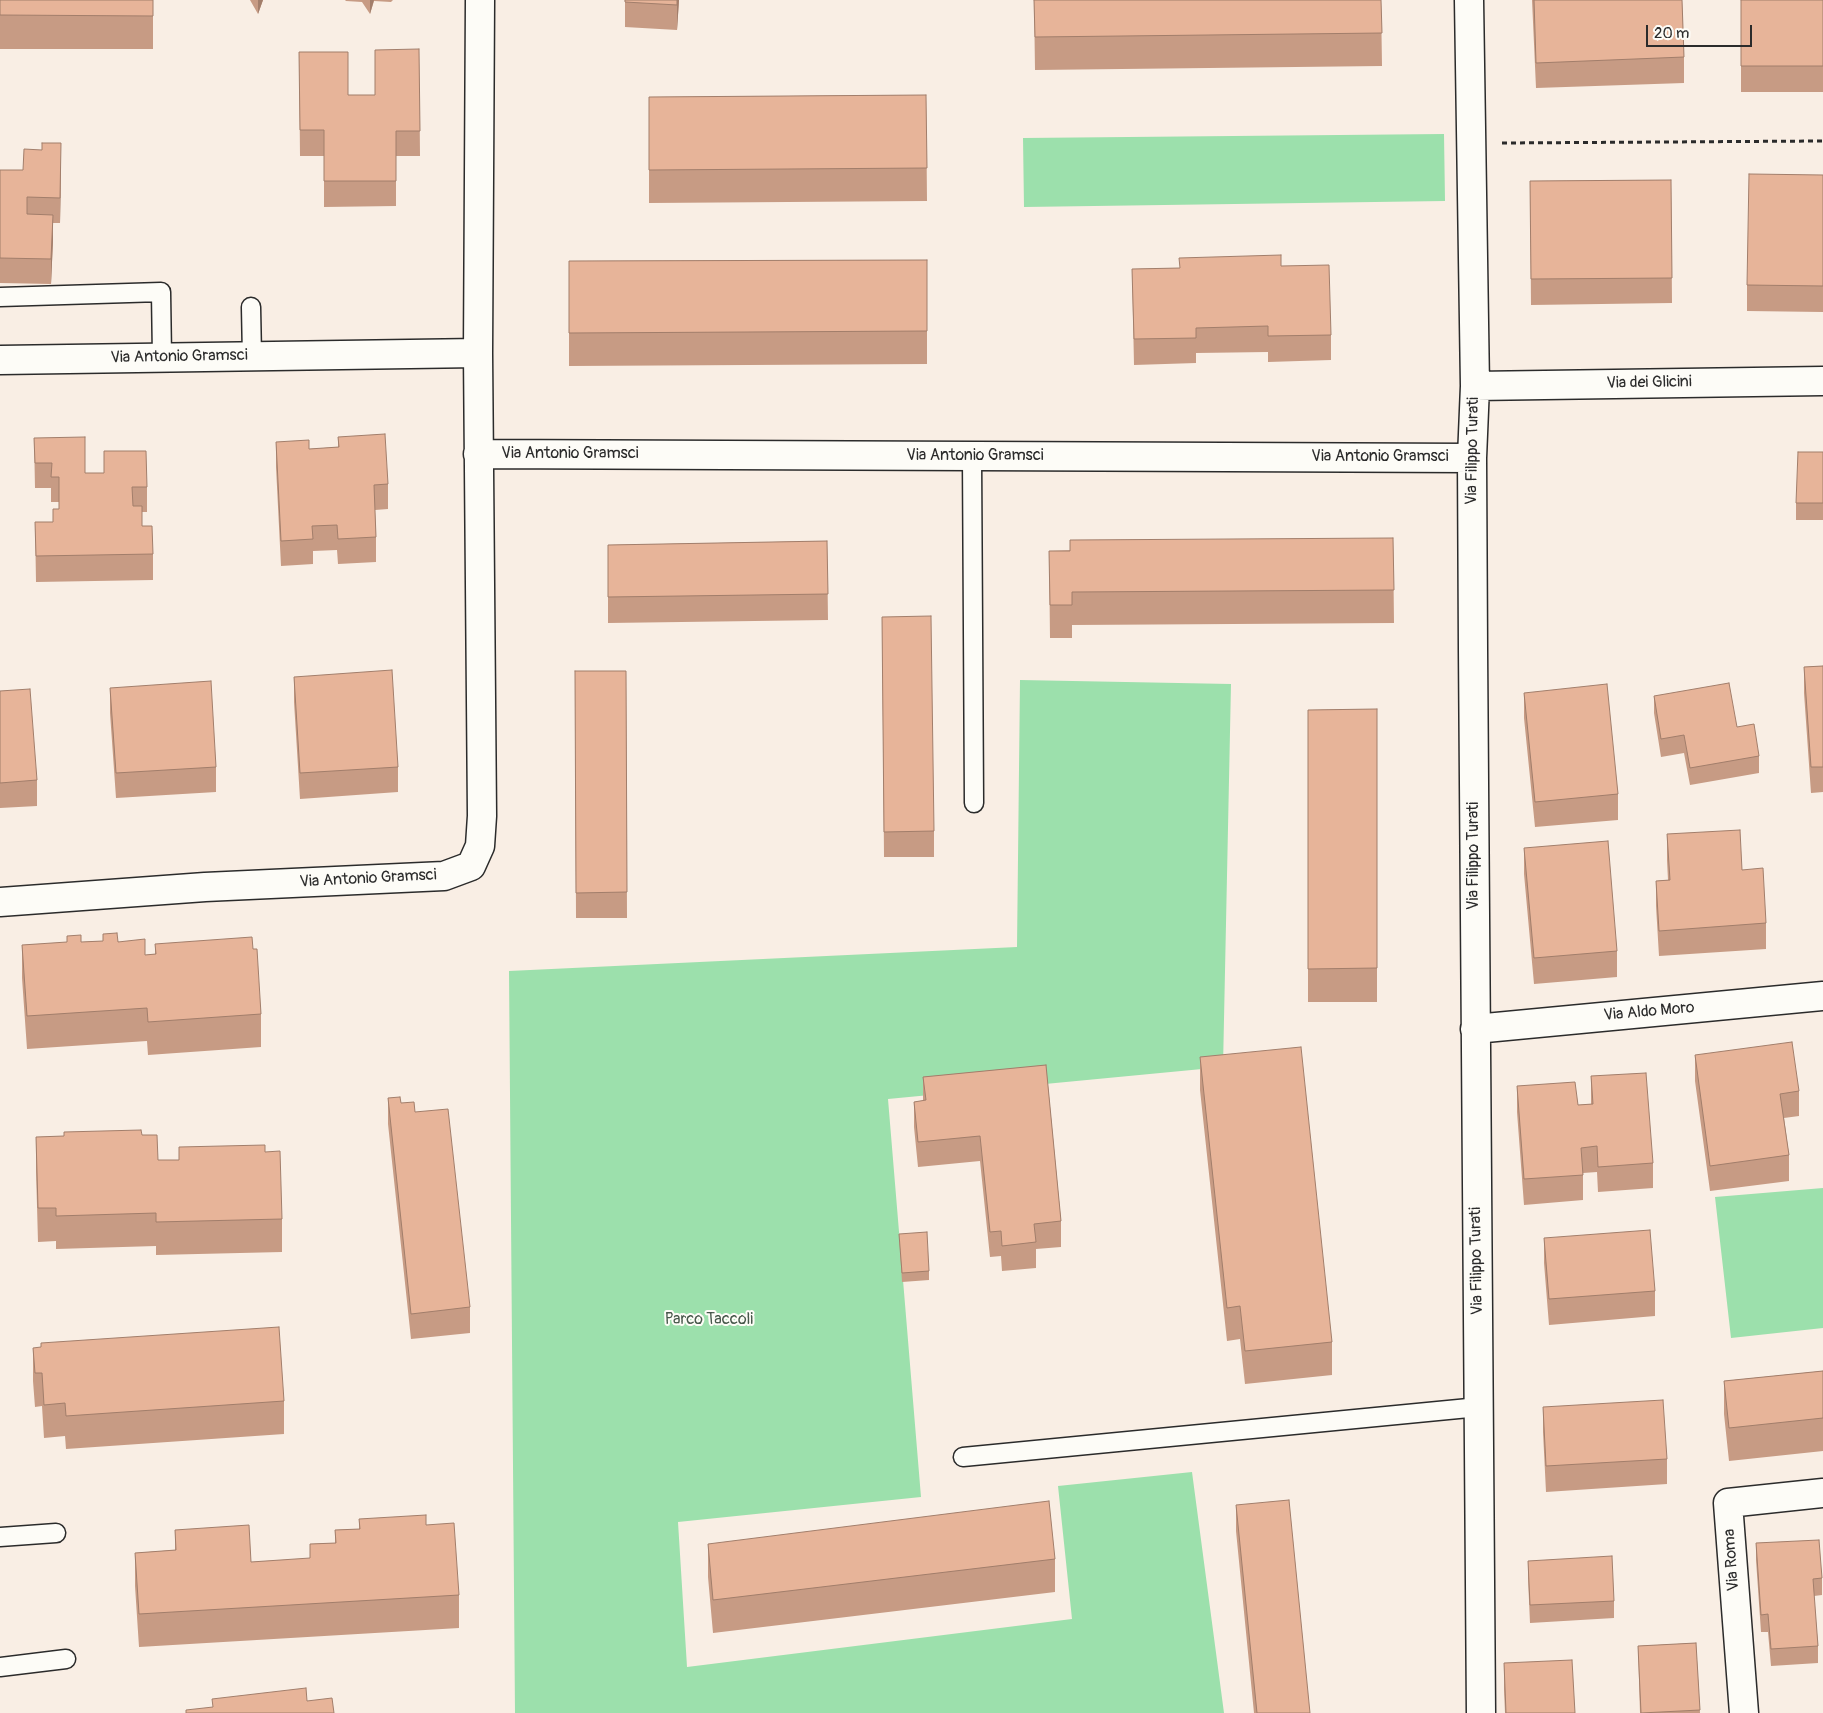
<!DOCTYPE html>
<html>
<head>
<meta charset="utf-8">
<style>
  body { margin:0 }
  #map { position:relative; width:1823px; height:1713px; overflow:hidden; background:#f9eee4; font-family:Pangolin,sans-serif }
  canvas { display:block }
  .scale { position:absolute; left:1646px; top:25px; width:106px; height:22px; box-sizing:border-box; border:2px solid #2b2b2b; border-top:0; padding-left:6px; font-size:15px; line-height:18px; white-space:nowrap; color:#2b2b2b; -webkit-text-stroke:4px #fdfcf7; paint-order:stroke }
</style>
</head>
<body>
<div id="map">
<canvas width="1823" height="1713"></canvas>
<div class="scale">20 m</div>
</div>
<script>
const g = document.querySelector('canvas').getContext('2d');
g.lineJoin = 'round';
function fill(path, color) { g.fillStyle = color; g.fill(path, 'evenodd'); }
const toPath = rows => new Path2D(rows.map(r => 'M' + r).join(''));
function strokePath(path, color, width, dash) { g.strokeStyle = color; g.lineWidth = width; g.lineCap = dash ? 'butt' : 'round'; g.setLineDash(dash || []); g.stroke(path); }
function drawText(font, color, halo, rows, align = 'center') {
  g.font = font + ' Pangolin,sans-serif'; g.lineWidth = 4; g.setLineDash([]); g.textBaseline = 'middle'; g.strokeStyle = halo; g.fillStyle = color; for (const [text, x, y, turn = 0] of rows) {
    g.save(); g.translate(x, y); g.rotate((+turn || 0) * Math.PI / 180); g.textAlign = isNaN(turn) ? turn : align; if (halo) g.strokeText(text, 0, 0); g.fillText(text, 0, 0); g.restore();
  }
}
fill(toPath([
  [1444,134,1445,201,1024,207,1023,138],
  [1020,680,1231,684,1223,1067,888,1099,921,1497,678,1522,687,1667,1072,1619,1058,1486,1192,1472,1224,1713,515,1713,509,971,1017,947],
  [1823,1188,1823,1328,1731,1338,1715,1197]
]), '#9ce0ac');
const service = toPath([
  [0,297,161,292,162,357],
  [251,307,252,357],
  [972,456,974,803],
  [963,1457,1479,1407],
  [0,1537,56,1533],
  [0,1667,66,1659]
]);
const minor = toPath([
  [1469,0,1475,386,1472,458,1473,649,1481,1713],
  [0,360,478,353],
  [1475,386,1823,381],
  [478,454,1472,458],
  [0,902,205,887,444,876,471,866,480,846,482,816,478,353,480,0],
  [1475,1029,1823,996],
  [1744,1713,1728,1503,1823,1493]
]);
strokePath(service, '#2b2b2b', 21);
strokePath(minor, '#2b2b2b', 31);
strokePath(toPath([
  [1502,143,1823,141]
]), '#2b2b2b', 3, [5, 4]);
strokePath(service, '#fdfcf7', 18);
strokePath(minor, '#fdfcf7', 28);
fill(toPath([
  [0,0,153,0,153,49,0,49],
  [250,0,263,0,258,14],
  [345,0,393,0,391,2,374,1,370,14,362,2,346,1],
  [625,0,679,0,677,30,625,27],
  [1034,0,1381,0,1382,66,1035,70],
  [1532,0,1682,0,1684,57,1684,83,1536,88],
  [1741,0,1823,0,1823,92,1741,92],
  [419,49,420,156,396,156,396,206,324,207,324,156,300,156,299,52,348,95,375,95],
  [926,95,927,201,649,203,649,97],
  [61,168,60,223,53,223,53,240,51,284,0,283,0,170,23,170],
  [1823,175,1823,312,1747,311,1747,285],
  [1671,180,1672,303,1531,305,1530,181],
  [927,260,927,364,569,366,569,261],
  [1281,266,1331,335,1331,360,1268,362,1268,352,1196,353,1196,363,1134,365,1132,269],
  [338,437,388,484,388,509,375,510,376,537,376,562,338,564,337,550,313,551,313,564,281,566,276,467,276,442,309,449,338,447],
  [34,438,85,473,147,487,147,512,142,512,142,526,153,554,153,580,36,582,35,522,53,522,59,509,59,502,51,502,51,488,35,488],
  [1823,452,1823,520,1796,520,1796,503],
  [1393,538,1394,623,1072,625,1072,638,1050,638,1049,551],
  [827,541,828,620,608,623,608,545],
  [882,617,934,831,934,857,884,857],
  [1823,666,1823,792,1811,793,1804,693,1804,667],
  [575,671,626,671,627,918,576,918],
  [294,677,398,767,398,792,300,799,294,702],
  [110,688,216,767,216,792,116,798,110,713],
  [0,691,37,780,37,806,0,808],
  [1524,693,1618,794,1618,820,1535,827,1524,718],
  [1654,696,1737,727,1759,756,1759,773,1690,785,1684,753,1661,757,1654,713],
  [1377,709,1377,1002,1308,1002,1308,710],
  [1667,834,1742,870,1766,923,1766,949,1659,956,1656,906,1656,881,1668,880,1667,860],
  [1524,848,1617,951,1617,977,1534,984,1524,874],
  [103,934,145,955,155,954,155,944,253,949,261,1014,261,1047,148,1055,147,1041,27,1049,22,978,22,945,103,941],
  [1695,1055,1799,1091,1799,1116,1784,1118,1789,1155,1789,1181,1710,1191,1695,1081],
  [1200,1057,1332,1342,1332,1375,1245,1384,1240,1339,1227,1341,1200,1090],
  [1046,1065,1061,1221,1061,1247,1036,1249,1036,1268,1002,1271,1001,1256,990,1257,980,1161,918,1167,914,1127,914,1102,923,1101,923,1077],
  [1591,1076,1653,1163,1653,1188,1598,1192,1597,1172,1583,1173,1583,1200,1524,1205,1517,1112,1517,1086,1578,1105,1591,1104],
  [388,1098,401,1103,415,1112,470,1307,470,1333,411,1339,388,1124],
  [142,1135,158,1160,179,1160,265,1152,282,1219,282,1252,156,1255,156,1246,56,1249,56,1241,38,1242,36,1170,36,1137],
  [899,1234,929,1271,929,1280,902,1282],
  [1544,1238,1655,1291,1655,1316,1549,1325,1544,1263],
  [33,1348,284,1401,284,1434,66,1449,65,1436,44,1438,42,1406,35,1407,33,1381],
  [1823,1371,1823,1451,1729,1461,1724,1414,1724,1381],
  [1543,1407,1667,1459,1667,1484,1546,1492,1543,1432],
  [1236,1505,1310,1713,1254,1713,1236,1531],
  [359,1519,426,1525,459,1595,459,1628,139,1647,135,1586,135,1553,175,1550,175,1530,251,1562,310,1559,310,1544,335,1543,335,1530,359,1529],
  [1756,1543,1822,1578,1822,1595,1814,1596,1818,1646,1818,1663,1771,1666,1768,1632,1761,1632,1756,1560],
  [708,1544,1055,1559,1055,1592,713,1633,708,1577],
  [1528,1561,1614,1601,1614,1618,1530,1623,1528,1578],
  [1696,1643,1700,1713,1640,1713,1638,1646],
  [1504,1663,1575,1713,1505,1713,1504,1689]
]), '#c79b84');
fill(toPath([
  [258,0,263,0,258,14],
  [370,0,374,0,370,14],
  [677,0,679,0,677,30],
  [61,143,61,168,60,223,60,198],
  [53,215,53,240,51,284,51,259]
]), '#a27e6b');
const building = toPath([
  [0,0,153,0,153,16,0,15,0,0],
  [625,0,677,0,677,5,625,2,625,0],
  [1034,0,1381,0,1382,33,1035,37,1034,0],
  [1534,0,1682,0,1684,57,1536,63,1534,0],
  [1741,0,1823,0,1823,66,1741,66,1741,0],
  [419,49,420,131,396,131,396,181,324,181,324,130,300,130,299,52,348,52,348,95,375,95,375,50,419,49],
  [926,95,927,168,649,170,649,97,926,95],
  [42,143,61,143,60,198,27,197,27,214,53,215,51,259,0,258,0,170,23,170,24,149,42,150,42,143],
  [1749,174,1823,175,1823,286,1747,285,1749,174],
  [1671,180,1672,278,1531,279,1530,181,1671,180],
  [1281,255,1281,266,1329,265,1331,335,1268,336,1268,326,1196,328,1196,338,1134,339,1132,269,1180,268,1179,258,1281,255],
  [927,260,927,331,569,333,569,261,927,260],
  [385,434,388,484,374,485,376,537,338,539,337,525,312,526,313,539,281,541,276,442,309,440,309,449,339,447,338,437,385,434],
  [85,437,85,473,104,473,104,451,146,451,147,487,132,487,133,506,142,506,142,526,152,526,153,554,36,556,35,522,53,522,53,509,59,509,59,477,51,477,52,463,35,463,34,438,85,437],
  [1798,452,1823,452,1823,503,1796,503,1798,452],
  [1393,538,1394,590,1072,592,1072,605,1050,605,1049,551,1070,551,1070,540,1393,538],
  [827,541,828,594,608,597,608,545,827,541],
  [931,616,934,831,884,832,882,617,931,616],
  [1823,666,1823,767,1811,767,1804,667,1823,666],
  [392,670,398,767,300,773,294,677,392,670],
  [575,671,626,671,627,892,576,893,575,671],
  [211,681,216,767,116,773,110,688,211,681],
  [1729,683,1737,727,1754,724,1759,756,1690,768,1684,735,1661,739,1654,696,1729,683],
  [1607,684,1618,794,1535,802,1524,693,1607,684],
  [30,689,37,780,0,783,0,691,30,689],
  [1377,709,1377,968,1308,969,1308,710,1377,709],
  [1740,830,1742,870,1763,868,1766,923,1659,931,1656,881,1670,880,1667,834,1740,830],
  [1608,841,1617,951,1534,958,1524,848,1608,841],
  [117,933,118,942,145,939,145,955,156,954,155,944,252,937,253,949,257,949,261,1014,148,1022,147,1008,27,1016,22,945,67,942,67,936,81,935,81,942,103,941,103,934,117,933],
  [1792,1042,1799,1091,1780,1094,1789,1155,1710,1166,1695,1055,1792,1042],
  [1301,1047,1332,1342,1245,1351,1240,1306,1227,1308,1200,1057,1301,1047],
  [1046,1065,1061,1221,1034,1224,1036,1242,1002,1246,1001,1231,990,1232,980,1136,918,1142,914,1102,926,1100,923,1077,1046,1065],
  [1646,1073,1653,1163,1598,1167,1597,1146,1581,1148,1583,1175,1524,1179,1517,1086,1575,1082,1578,1105,1593,1104,1591,1076,1646,1073],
  [400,1097,401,1103,414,1102,415,1112,448,1109,470,1307,411,1314,388,1098,400,1097],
  [141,1130,142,1135,157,1135,158,1160,179,1160,179,1147,265,1145,265,1152,280,1151,282,1219,156,1222,156,1213,56,1216,56,1208,38,1208,36,1137,64,1136,64,1132,141,1130],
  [1650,1230,1655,1291,1549,1299,1544,1238,1650,1230],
  [927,1232,929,1271,902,1273,899,1234,927,1232],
  [279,1327,284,1401,66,1416,65,1403,44,1405,42,1373,35,1373,33,1348,41,1347,41,1343,279,1327],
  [1823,1371,1823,1418,1729,1428,1724,1381,1823,1371],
  [1663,1400,1667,1459,1546,1466,1543,1407,1663,1400],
  [1289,1500,1310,1713,1257,1713,1236,1505,1289,1500],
  [1049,1501,1055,1559,713,1600,708,1544,1049,1501],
  [426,1515,426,1525,454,1523,459,1595,139,1614,135,1553,176,1550,175,1530,249,1525,251,1562,310,1558,310,1544,336,1543,335,1530,360,1529,359,1519,426,1515],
  [1819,1540,1822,1578,1813,1579,1818,1646,1771,1649,1768,1614,1761,1615,1756,1543,1819,1540],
  [1612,1556,1614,1601,1530,1605,1528,1561,1612,1556],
  [1696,1643,1700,1710,1641,1713,1638,1646,1696,1643],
  [1572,1660,1575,1713,1506,1713,1504,1663,1572,1660],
  [306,1688,307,1701,332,1698,334,1713,186,1713,186,1710,213,1707,212,1699,306,1688]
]);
fill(building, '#e7b499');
strokePath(building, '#a27e6b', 1);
drawText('16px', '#2b2b2b', '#fdfcf7', [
  ["Via Antonio Gramsci",179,357,-1],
  ["Via dei Glicini",1649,383,-1],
  ["Via Filippo Turati",1473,451,-89],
  ["Via Antonio Gramsci",570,454],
  ["Via Antonio Gramsci",975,456],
  ["Via Antonio Gramsci",1380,457],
  ["Via Filippo Turati",1474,856,-90],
  ["Via Antonio Gramsci",368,879,-3],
  ["Via Aldo Moro",1649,1012,-5],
  ["Via Filippo Turati",1477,1261,-91],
  ["Via Roma",1732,1560,-94]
]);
drawText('16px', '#47584b', '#fdfcf7', [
  ["Parco Taccoli",709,1320]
]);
</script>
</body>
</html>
